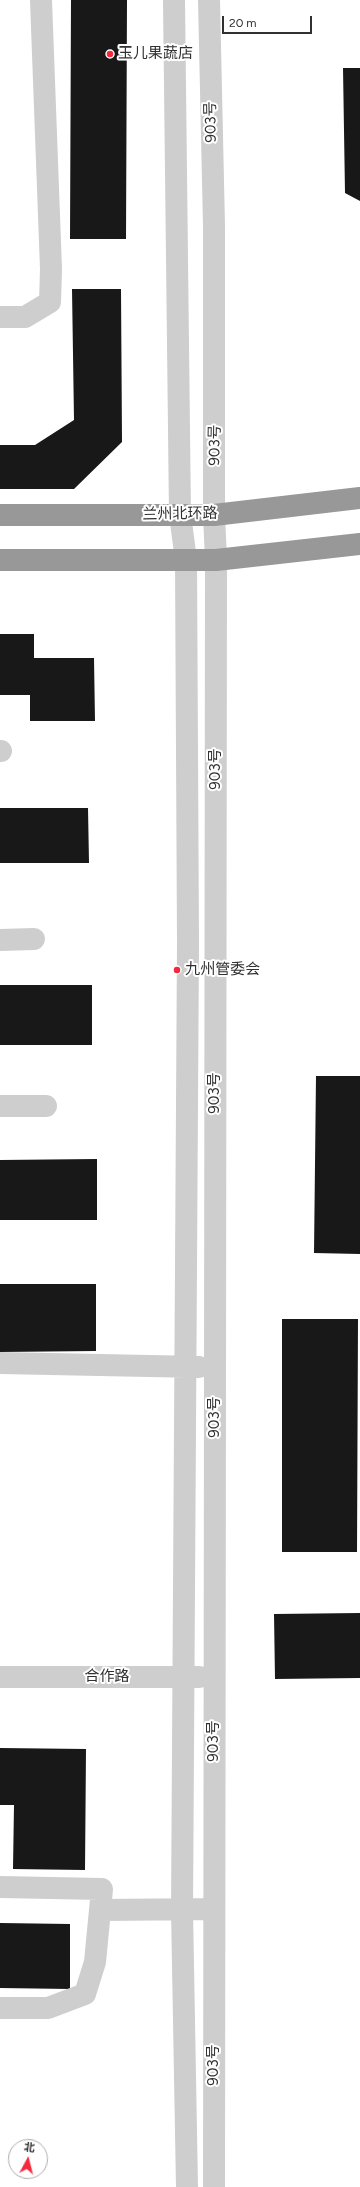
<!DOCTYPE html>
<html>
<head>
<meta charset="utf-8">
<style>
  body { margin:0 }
  #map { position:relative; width:360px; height:2187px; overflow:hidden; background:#fff; font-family:Figtree,"Noto Sans SC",sans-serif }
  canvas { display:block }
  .north { position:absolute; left:8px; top:2139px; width:40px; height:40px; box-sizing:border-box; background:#fff; border:1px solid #adadad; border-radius:50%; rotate:7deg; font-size:11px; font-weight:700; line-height:16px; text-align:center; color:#313131 }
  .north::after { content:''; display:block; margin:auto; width:14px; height:18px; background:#f4283e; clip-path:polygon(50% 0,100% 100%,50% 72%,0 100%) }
  .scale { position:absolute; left:222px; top:16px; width:90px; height:18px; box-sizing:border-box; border:2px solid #313131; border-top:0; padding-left:5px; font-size:12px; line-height:14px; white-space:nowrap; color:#313131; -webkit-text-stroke:3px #fff; paint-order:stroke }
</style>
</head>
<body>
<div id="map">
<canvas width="360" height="2187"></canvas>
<div class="north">北</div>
<div class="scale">20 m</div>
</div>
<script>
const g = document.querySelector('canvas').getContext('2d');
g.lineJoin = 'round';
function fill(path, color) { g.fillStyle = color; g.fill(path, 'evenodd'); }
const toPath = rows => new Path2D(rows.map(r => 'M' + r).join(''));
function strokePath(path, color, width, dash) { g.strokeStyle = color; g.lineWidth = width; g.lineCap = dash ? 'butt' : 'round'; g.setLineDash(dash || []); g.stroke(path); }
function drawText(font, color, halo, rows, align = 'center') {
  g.font = font + ' Figtree,"Noto Sans SC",sans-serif'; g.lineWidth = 4; g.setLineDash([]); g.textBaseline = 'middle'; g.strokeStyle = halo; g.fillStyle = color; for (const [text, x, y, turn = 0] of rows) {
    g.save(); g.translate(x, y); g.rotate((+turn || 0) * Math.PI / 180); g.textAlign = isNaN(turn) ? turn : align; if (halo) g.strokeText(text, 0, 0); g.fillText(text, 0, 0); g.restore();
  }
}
fill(toPath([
  [71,0,127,0,126,239,70,239],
  [343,68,360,68,360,201,345,193],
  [72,289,121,289,122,442,74,489,0,489,0,445,35,445,74,420],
  [0,634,34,634,34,658,94,658,95,721,30,721,30,695,0,695],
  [0,808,88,808,89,863,0,863],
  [0,985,92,985,92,1045,0,1045],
  [316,1076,360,1076,360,1254,314,1253],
  [97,1159,97,1220,0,1220,0,1160],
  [0,1284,96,1284,96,1351,0,1352],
  [282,1319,358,1319,357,1552,282,1552],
  [360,1613,360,1678,275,1679,274,1614],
  [0,1748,86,1749,85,1870,13,1869,14,1805,0,1805],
  [0,1923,70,1924,70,1989,0,1988]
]), '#181818');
strokePath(toPath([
  [174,0,180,515,186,560,188,943,182,1910,187,2187],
  [209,0,214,226,214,515,216,560,214,2187],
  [0,317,25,317,50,302,51,269,41,0],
  [0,751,1,751],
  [0,940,34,939],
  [0,1106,46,1106],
  [0,1363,199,1367],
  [0,1677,199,1677],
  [0,1887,102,1889,95,1962,85,1994,48,2008,0,2008],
  [100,1910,214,1909]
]), '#cecece', 22);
strokePath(toPath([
  [0,515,214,515,360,498],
  [0,560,216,560,360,544]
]), '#989898', 22);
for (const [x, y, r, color] of [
  [110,54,4,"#f4283e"],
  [177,970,4,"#f4283e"]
]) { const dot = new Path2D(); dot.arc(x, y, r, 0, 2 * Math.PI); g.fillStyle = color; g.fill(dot); strokePath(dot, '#fff', 1.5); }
drawText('15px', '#313131', '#fff', [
  ["玉儿果蔬店",118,54],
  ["九州管委会",185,970]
], 'left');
drawText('15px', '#313131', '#fff', [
  ["903号",211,122,-91],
  ["903号",215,445,-89],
  ["兰州北环路",180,514,-1],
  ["903号",216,769,-90],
  ["903号",215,1093,-90],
  ["903号",215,1417,-90],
  ["合作路",107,1677],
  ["903号",214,1741,-90],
  ["903号",214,2065,-90]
]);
</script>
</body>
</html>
